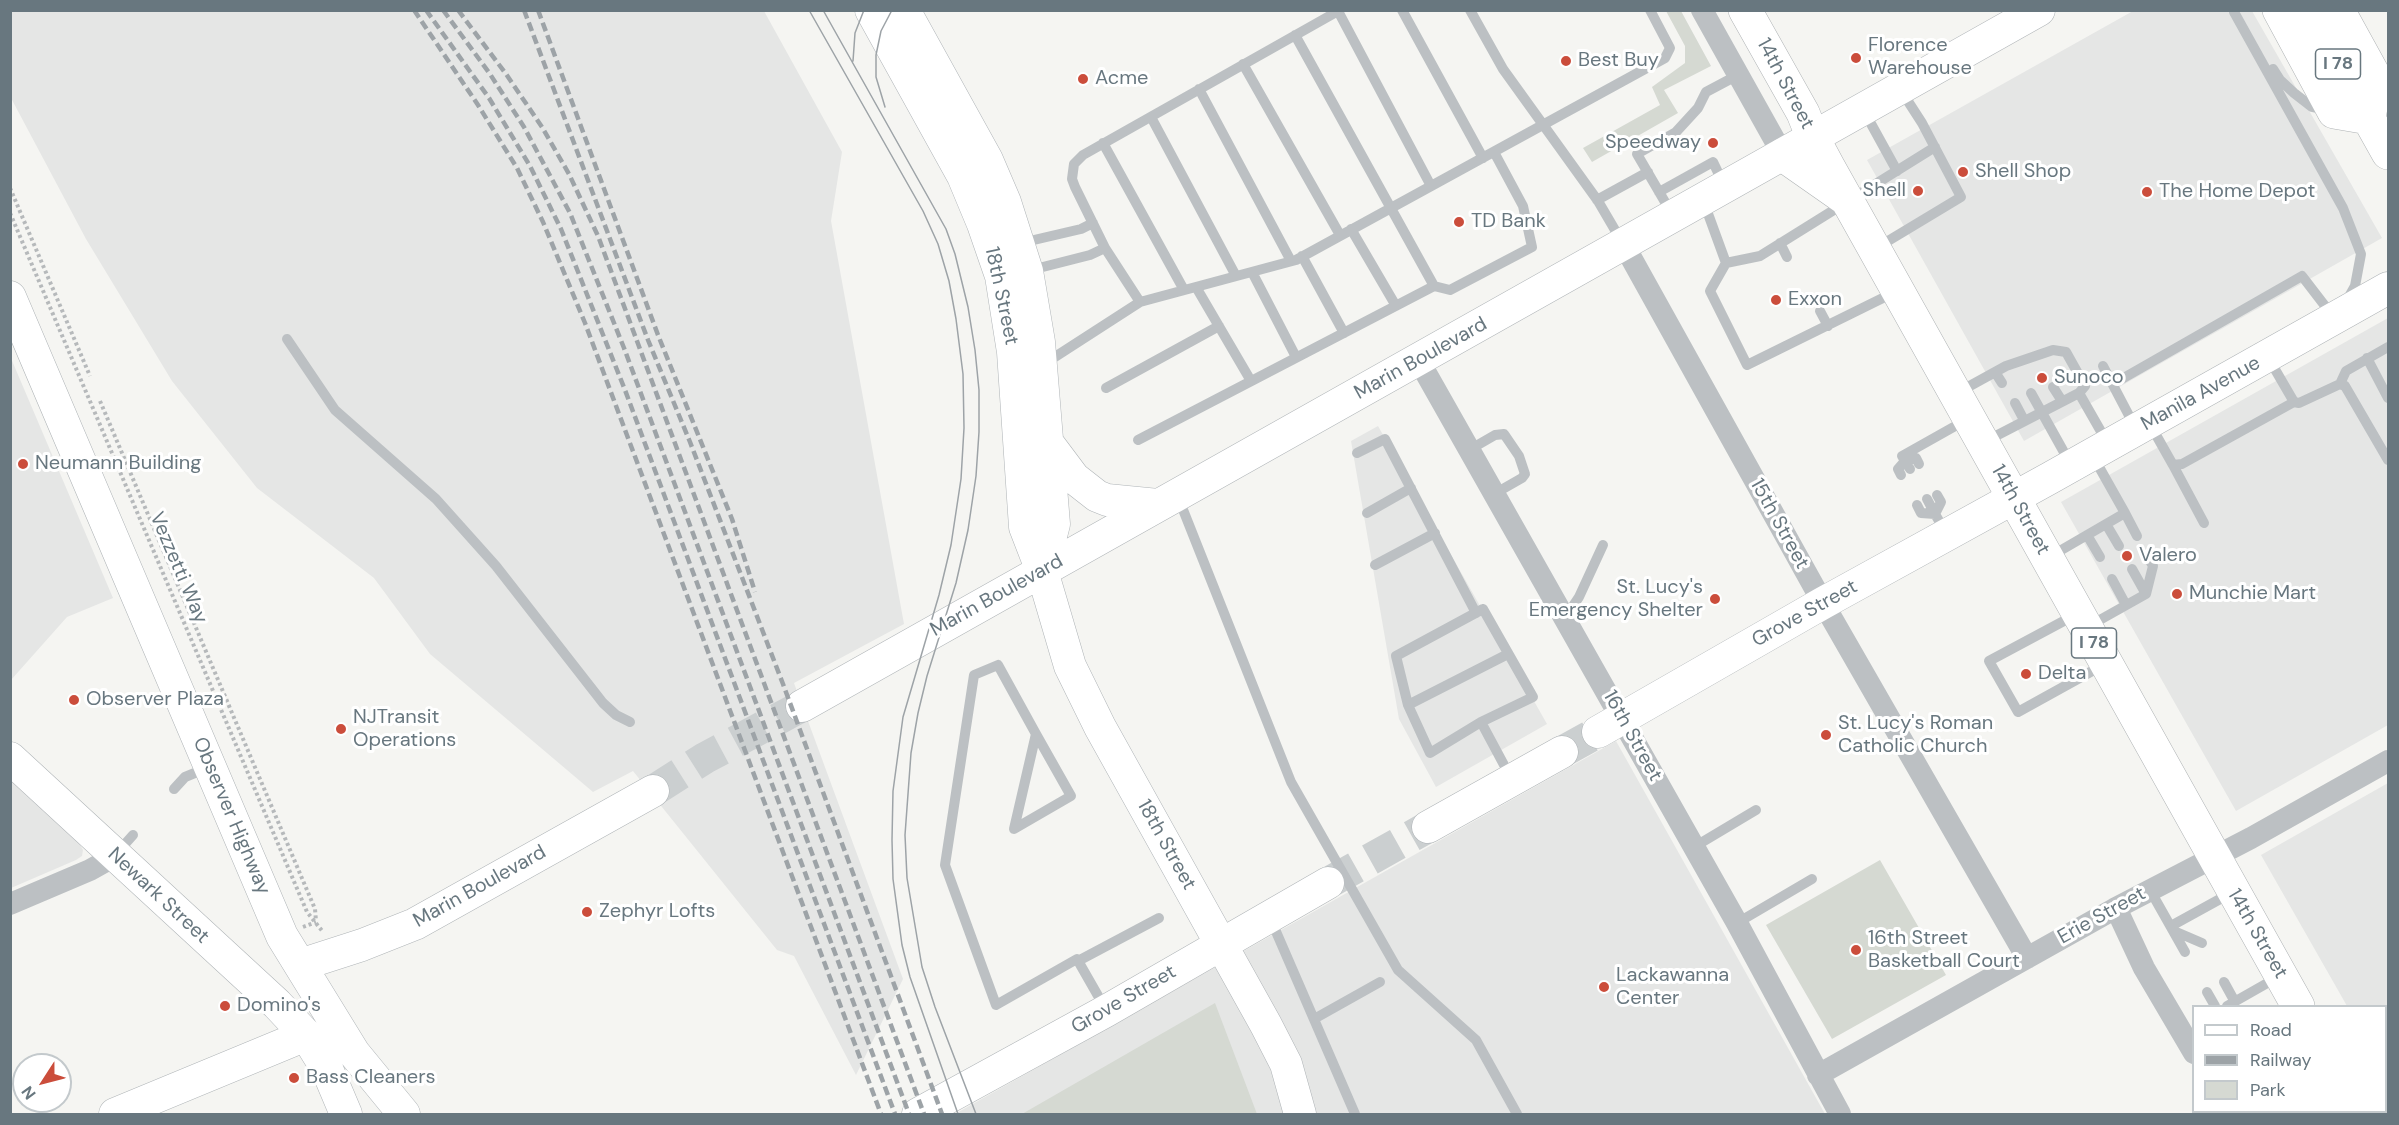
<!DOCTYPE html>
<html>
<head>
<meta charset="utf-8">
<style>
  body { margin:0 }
  #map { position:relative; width:2399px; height:1125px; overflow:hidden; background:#f5f5f2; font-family:"DM Sans",sans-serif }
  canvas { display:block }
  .frame { position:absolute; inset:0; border:12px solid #68777f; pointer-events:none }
  .legend { position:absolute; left:2192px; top:1005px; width:195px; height:108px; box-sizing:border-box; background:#fff; border:2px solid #c3c9cc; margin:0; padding:8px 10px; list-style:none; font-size:18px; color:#68777f }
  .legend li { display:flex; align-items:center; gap:12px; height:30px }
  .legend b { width:30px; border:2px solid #c3c9cc }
  .north { position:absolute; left:12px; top:1053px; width:60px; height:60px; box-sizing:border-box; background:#fff; border:2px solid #c3c9cc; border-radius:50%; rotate:234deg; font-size:16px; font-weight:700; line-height:24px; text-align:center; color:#68777f }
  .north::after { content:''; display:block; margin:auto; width:21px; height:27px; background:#cb4d3b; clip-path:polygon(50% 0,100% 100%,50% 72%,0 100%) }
</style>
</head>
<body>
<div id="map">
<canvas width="2399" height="1125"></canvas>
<div class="frame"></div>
<ul class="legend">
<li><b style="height:8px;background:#fff"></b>Road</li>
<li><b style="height:8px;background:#9da3a7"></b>Railway</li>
<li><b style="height:16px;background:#d5d9d2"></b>Park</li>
</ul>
<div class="north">N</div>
</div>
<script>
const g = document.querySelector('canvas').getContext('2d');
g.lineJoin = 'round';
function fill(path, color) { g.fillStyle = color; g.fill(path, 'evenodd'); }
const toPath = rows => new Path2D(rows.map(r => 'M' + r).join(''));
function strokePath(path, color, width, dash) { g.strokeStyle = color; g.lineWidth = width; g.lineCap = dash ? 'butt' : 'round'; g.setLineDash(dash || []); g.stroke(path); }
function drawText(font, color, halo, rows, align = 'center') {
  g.font = font + ' "DM Sans",sans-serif'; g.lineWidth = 6; g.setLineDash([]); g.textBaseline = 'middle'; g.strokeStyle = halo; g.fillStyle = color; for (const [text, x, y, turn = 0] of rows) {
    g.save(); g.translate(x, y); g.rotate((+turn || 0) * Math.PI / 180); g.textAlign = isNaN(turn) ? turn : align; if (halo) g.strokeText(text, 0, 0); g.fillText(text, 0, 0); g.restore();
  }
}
fill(toPath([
  [10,11,764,11,842,152,831,221,904,624,794,683,903,979,856,1075,794,956,777,950,633,771,593,792,430,654,374,578,257,488,172,381,86,239,11,98],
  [2133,11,2252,11,2382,238,2024,441,1867,160],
  [2388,318,2388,725,2236,811,2061,502],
  [10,356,113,598,67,617,11,680],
  [1378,426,1547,724,1436,787,1399,719,1351,441],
  [1616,741,1825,1114,955,1114],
  [10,780,79,843,83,850,82,856,76,860,11,888],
  [2388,783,2388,1080,2386,1074,2386,1006,2347,1006,2261,855]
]), '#e5e6e5');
fill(toPath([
  [1666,11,1681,11,1711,66,1664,90,1678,113,1592,162,1583,148,1660,105,1652,87,1685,63,1685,46],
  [1880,860,1946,975,1832,1039,1766,925],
  [1215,1003,1257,1114,1022,1114]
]), '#d5d9d2');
strokePath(toPath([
  [1562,752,1598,732],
  [653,791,705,758,802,706],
  [1328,883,1428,827]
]), '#cbcfd0', 32, [32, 16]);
const secondary = toPath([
  [871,10,963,176,983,224,1001,276,1013,352,1025,527,1042,571,1070,666,1100,727,1266,1025,1286,1064,1300,1114],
  [904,10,987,160,1005,202,1027,271,1039,342,1054,524,1042,571],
  [10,297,282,936,354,1053,404,1114],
  [1047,442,1074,478,1097,496,1107,500,1158,505],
  [802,706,2039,10],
  [1598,732,1823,603,2050,478,2388,288],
  [10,758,277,1004,306,1035,327,1069,346,1114],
  [1428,827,1562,752],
  [300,965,362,945,415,924,653,791],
  [115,1114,306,1035],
  [918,1114,1106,1011,1328,883]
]);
const highway = toPath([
  [1745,10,1803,113,1813,138,1828,166,2298,1006],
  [2279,10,2334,112,2369,118],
  [2308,10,2388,153],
  [2338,10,2376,79,2369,118],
  [1783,155,1843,197],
  [2386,1109,2388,1114],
  [2357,1112,2359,1114]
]);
strokePath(secondary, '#afb4b7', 33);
strokePath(highway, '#aeb2b4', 34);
strokePath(toPath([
  [10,188,90,376],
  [10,213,307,912,323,932],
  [100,401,315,909,316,921],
  [303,927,316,922]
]), '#b6b9bb', 4, [3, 3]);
strokePath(toPath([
  [1340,10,1083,155,1074,164,1072,179,1075,187,1105,248,1140,302,1296,260,1665,58,1670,48,1650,10],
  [1402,10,1483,158],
  [1470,10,1503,69,1598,201,1622,242],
  [1338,11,1431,186],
  [2234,12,2343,208,2361,254,2355,286,2346,302],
  [1295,35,1434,286],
  [1243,64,1340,235],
  [2273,69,2280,80,2294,93,2312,107,2325,110],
  [1199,89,1291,261],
  [1864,111,1897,171],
  [1151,117,1236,276],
  [1103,143,1184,290],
  [1659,192,1713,162,1724,185],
  [1597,200,1648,172],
  [1703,200,1726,263,1710,291,1747,365,1895,292],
  [1672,214,1637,154,1676,132,1698,108,1706,92,1738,75],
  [1351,229,1396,306],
  [1021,243,1081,229,1093,223],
  [1780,243,1787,257],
  [1878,247,1961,197,1922,123,1902,92],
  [1302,256,1344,333],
  [1726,263,1760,256,1935,147],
  [1031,270,1090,255,1105,248],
  [1252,272,1296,357],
  [1196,287,1251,381],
  [1820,311,1828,326],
  [287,339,335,410,436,499,496,566,603,703,616,715,630,722],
  [2367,358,2388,398],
  [2269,359,2294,402,2299,403,2340,384,2345,386,2388,460],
  [1044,364,1140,302],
  [2103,366,2135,427],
  [1995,372,2002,383],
  [2113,384,2302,276,2332,315],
  [2340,384,2346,371,2388,347],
  [2053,387,2062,401],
  [1106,388,1219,326],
  [1957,393,2006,366,2053,350,2066,352,2085,386,2079,393,1986,441],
  [2031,393,2070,463],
  [2079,393,2107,442],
  [2015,403,2024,420],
  [2151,426,2173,465,2182,464,2294,402],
  [1138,440,1434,286,1450,290,1532,247,1523,206,1494,152],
  [1469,450,1495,435,1504,434,1519,456,1525,474,1522,478,1494,494],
  [1357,453,1385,439,1476,613],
  [2173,465,2204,523],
  [1910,469,1902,456,1966,420],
  [1901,475,1898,469,1905,461,1916,458,1919,464],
  [1178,497,1291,782,1398,970,1476,1040,1517,1114],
  [1927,499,1935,514],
  [1917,505,1921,513,1935,514,1946,533],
  [1367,513,1411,488],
  [2125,513,2137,536],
  [1935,514,1941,502,1937,495],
  [2106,524,2119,546],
  [2087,535,2100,557],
  [2051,556,2125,513,2094,458],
  [1375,565,1435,533],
  [2132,569,2146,594],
  [2112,579,2126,605],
  [1483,609,1533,697,1481,722,1430,753,1408,705,1396,656,1483,609],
  [2075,615,1989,661,2018,712,2103,665],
  [1565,618,1579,597,1603,545],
  [2089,626,2146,594,2153,566,2149,559],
  [1408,705,1508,654],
  [1481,722,1511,778],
  [1036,734,1014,829,1071,796,1036,734,998,665,974,675,945,865,996,1005,1077,959,1105,1008],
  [174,789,185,777,207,768],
  [1694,847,1756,810],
  [117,853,133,835],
  [2150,890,2185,952],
  [1271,920,1355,1114],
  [1737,923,1812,879],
  [2171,926,2231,893],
  [2174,931,2202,943],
  [1078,961,1159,918],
  [2224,982,2235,1002],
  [2207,992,2215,1006],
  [2227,1006,2278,977],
  [1314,1019,1380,982]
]), '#bcc0c3', 10);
strokePath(toPath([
  [1702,10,1783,155],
  [1624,245,1823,603,2027,958],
  [1419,361,1737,923,1840,1114],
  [10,904,90,870,115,856],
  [2116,908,2144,968,2194,1053],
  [1818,1075,2116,908,2251,838,2388,761],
  [2228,1112,2230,1114]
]), '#bcc0c3', 22);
strokePath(secondary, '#fff', 32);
strokePath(highway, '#fff', 33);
strokePath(toPath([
  [809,10,923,211,938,244,949,281,956,319,963,374,964,428,961,479,951,545,939,595,903,717,893,791,892,840,893,879,902,945,910,977,958,1114],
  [823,10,946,229,955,254,968,307,975,350,979,390,979,432,976,476,968,530,956,583,927,676,918,713,911,753,905,835,907,878,922,967,935,1007,976,1114],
  [853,61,855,33,864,10],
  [885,107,876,77,876,55,881,31,892,10]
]), '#9da3a7', 1.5);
strokePath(toPath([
  [414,10,478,105,517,168,543,222,585,323,881,1114],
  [426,10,489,98,530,166,561,229,625,390,895,1114],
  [443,10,490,74,524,127,570,213,624,348,909,1114],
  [458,10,506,74,542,127,569,174,598,236,924,1114],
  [524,10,648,340,690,442,783,684,942,1114],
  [538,10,658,335,732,519,755,592]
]), '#9da3a7', 4.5, [9, 4.5]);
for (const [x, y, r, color] of [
  [1856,58,6,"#cb4d3b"],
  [1566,61,6,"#cb4d3b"],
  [1083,79,6,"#cb4d3b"],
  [1713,143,6,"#cb4d3b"],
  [1963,172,6,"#cb4d3b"],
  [1918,191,6,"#cb4d3b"],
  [2147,192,6,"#cb4d3b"],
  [1459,222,6,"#cb4d3b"],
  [1776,300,6,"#cb4d3b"],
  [2042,378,6,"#cb4d3b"],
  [23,464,6,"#cb4d3b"],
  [2127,556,6,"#cb4d3b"],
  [2177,594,6,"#cb4d3b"],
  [1715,599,6,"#cb4d3b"],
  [2026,674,6,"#cb4d3b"],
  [74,700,6,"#cb4d3b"],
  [341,729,6,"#cb4d3b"],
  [1826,735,6,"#cb4d3b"],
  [587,912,6,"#cb4d3b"],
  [1856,950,6,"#cb4d3b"],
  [1604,987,6,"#cb4d3b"],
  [225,1006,6,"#cb4d3b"],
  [294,1078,6,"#cb4d3b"]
]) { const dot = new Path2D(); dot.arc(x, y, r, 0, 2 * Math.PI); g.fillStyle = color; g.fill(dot); strokePath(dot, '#fff', 2); }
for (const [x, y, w] of [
  [2338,64,45],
  [2094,643,45]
]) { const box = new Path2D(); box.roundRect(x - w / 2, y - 15, w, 30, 4.5); g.fillStyle = '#fff'; g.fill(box); strokePath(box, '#68777f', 1.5); }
drawText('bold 18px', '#68777f', null, [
  ["I 78",2338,64],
  ["I 78",2094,643]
]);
drawText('20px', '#68777f', '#fff', [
  ["Florence",1868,46],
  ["Warehouse",1868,69],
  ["Best Buy",1578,61],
  ["Acme",1095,79],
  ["Speedway",1701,143,"right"],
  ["Shell Shop",1975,172],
  ["Shell",1906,191,"right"],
  ["The Home Depot",2159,192],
  ["TD Bank",1471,222],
  ["Exxon",1788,300],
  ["Sunoco",2054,378],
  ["Neumann Building",35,464],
  ["Valero",2139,556],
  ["St. Lucy's",1703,588,"right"],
  ["Emergency Shelter",1703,611,"right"],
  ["Munchie Mart",2189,594],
  ["Delta",2038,674],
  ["Observer Plaza",86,700],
  ["NJTransit",353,718],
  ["Operations",353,741],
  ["St. Lucy's Roman",1838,724],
  ["Catholic Church",1838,747],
  ["Zephyr Lofts",599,912],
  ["16th Street",1868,939],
  ["Basketball Court",1868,962],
  ["Lackawanna",1616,976],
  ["Center",1616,999],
  ["Domino's",237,1006],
  ["Bass Cleaners",306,1078]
], 'left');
drawText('20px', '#68777f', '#fff', [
  ["14th Street",1785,84,62],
  ["18th Street",1001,296,78],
  ["Marin Boulevard",1421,359,-29],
  ["Manila Avenue",2201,394,-29],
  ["14th Street",2020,510,61],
  ["15th Street",1779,524,61],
  ["Vezzetti Way",178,568,67],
  ["Marin Boulevard",997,596,-29],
  ["Grove Street",1805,614,-29],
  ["16th Street",1632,736,61],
  ["Observer Highway",231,816,67],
  ["18th Street",1166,845,61],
  ["Marin Boulevard",480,887,-29],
  ["Newark Street",158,896,43],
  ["Erie Street",2102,916,-29],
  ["14th Street",2257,934,60],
  ["Grove Street",1124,1000,-30]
]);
</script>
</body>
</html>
